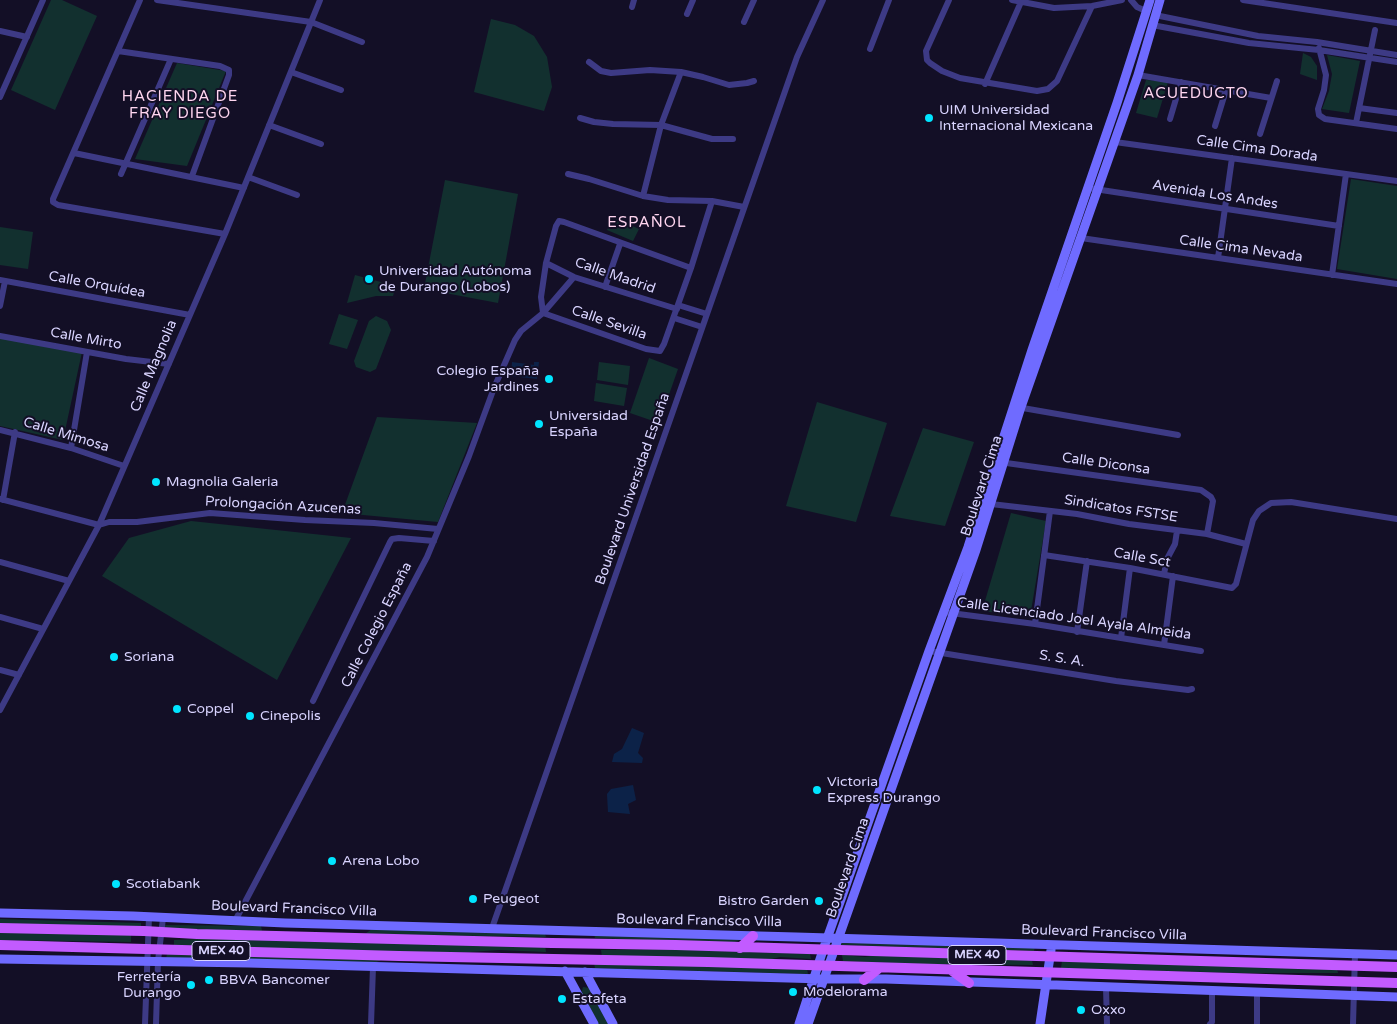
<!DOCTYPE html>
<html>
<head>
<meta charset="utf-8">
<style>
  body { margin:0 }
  canvas { display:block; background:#130f26 }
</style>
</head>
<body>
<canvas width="1397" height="1024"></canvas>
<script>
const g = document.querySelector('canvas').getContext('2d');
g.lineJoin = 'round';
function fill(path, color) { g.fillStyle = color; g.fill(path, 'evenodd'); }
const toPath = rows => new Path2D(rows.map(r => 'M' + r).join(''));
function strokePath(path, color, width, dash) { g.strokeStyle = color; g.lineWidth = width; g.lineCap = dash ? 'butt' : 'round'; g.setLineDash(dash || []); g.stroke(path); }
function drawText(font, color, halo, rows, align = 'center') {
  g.font = font + ' "Varela Round",sans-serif'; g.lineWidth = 4; g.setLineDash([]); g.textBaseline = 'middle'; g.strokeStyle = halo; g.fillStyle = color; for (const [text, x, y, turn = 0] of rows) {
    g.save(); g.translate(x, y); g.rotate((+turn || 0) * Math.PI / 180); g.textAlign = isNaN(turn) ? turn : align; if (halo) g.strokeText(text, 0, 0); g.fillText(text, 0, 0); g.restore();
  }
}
fill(toPath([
  [51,0,62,0,97,16,55,110,11,90],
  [491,19,515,25,534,36,547,57,552,87,544,111,474,92],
  [1303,53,1311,57,1317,66,1317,80,1300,74],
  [1327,55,1360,61,1349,113,1322,109,1329,91,1332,74],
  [177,63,226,71,187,166,135,159],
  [1146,80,1168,82,1157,118,1136,113],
  [1351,179,1397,186,1397,279,1337,269],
  [445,180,518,194,498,303,424,289],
  [613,217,639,229,633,241,607,230],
  [0,227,33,232,28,269,0,265],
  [355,275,392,285,395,289,393,296,376,296,347,303],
  [339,314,358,320,347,349,329,344],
  [376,316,387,321,391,330,376,369,370,372,356,367,354,361,369,321],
  [0,338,82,352,63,440,0,426],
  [649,358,678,369,659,423,630,413],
  [599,362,630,366,628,385,597,380],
  [596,383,627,388,624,406,594,401],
  [817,402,887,423,856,522,786,506],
  [377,417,477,423,438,522,342,513],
  [923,428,974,442,945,526,890,516],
  [1011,513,1046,521,1030,617,982,611],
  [191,521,351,538,277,680,102,576,129,538],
  [0,919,141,923,141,927,0,924],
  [164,925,261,926,262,931,164,929],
  [372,929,544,931,546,937,365,934],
  [0,931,131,935,131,942,0,940],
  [594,934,745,938,732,943,595,938],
  [225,938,545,945,546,952,499,950,470,952,398,952,174,945,174,940],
  [842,941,1035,946,1034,951,841,945],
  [658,949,810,954,811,959,780,957,768,960,602,957,601,950],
  [167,954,384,959,374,963,166,959],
  [883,954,1031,956,1033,965,922,964,843,961,842,955,865,957],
  [1062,961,1337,969,1338,973,1243,973,1061,968],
  [594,963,807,969,808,974,595,968],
  [583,987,590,988,609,1024,598,1024,581,994]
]), '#12302f');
fill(toPath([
  [512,362,534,365,534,362,539,362,537,379,511,376],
  [632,728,644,733,638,753,643,758,642,763,612,762,614,754,622,749],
  [633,785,636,800,628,804,630,814,608,812,607,794,611,789]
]), '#0c2248');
strokePath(toPath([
  [140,0,53,199,53,202,58,205,225,234],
  [157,0,311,22,362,42],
  [949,0,926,51,927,60,930,63,942,71,960,78,1037,91,1048,89,1057,81,1092,6],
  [1012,0,1054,8,1092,6,1122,0],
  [1131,0,1137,7,1146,11],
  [1243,0,1397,23],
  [632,7,634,0],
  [687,14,693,0],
  [1155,15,1258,36,1317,42,1397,55],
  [744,22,754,0],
  [1152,25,1249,43,1319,50,1397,62],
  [0,31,27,37],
  [1319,48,1326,75,1324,90,1318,109,1319,115,1325,119,1397,129],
  [870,49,889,0],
  [118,51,220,66,229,70,229,75,192,176],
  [589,62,601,71,611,73,650,70,681,72,703,77,729,85,747,83,754,81],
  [291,72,341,90],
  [1138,75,1271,98],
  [985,84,1021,2],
  [0,97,43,0],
  [1359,108,1397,113],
  [580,118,594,122,613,124,661,125,712,139,733,139],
  [1170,119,1181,82],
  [1356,123,1375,30],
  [269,125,321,144],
  [1215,126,1226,90],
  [1260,134,1277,81],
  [1115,142,1397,181],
  [74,153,244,188],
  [121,174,171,59],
  [568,174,589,179,643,196,668,200,712,201,744,207],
  [248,177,297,195],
  [1088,188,1339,226],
  [643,196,661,125,681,72],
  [1081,238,1397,284],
  [1218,258,1232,158],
  [546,263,574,277,677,309],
  [691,268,564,222,559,221,556,226,546,263,541,297,543,313,646,349,660,351,664,344,691,268,712,201],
  [1332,275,1346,174],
  [0,280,190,315],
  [605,287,620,244],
  [678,305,707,314],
  [0,306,5,281],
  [674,318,702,327],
  [0,336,126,359,169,364],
  [1017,407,1178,435],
  [0,430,71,448,124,466],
  [71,448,87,352],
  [999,462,1201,490,1211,497,1213,501,1207,534],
  [0,499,99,525],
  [3,500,15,432],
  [991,504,1077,514,1129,524,1207,534,1246,544],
  [99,525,109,522,137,522,210,513,305,520,374,523,438,529],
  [1044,555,1130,568,1232,588,1236,584,1253,520,1259,511,1271,503,1291,502,1397,519],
  [0,562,69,581],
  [1164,574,1167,559,1175,544,1177,531],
  [943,612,1035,624,1201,651],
  [0,617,43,629],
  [1035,624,1050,511],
  [1077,632,1087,561],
  [1121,638,1130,568],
  [1164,645,1173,576],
  [929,651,1116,681,1188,690,1192,689],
  [0,670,19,675],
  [313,701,390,542,392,539,399,538,434,541],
  [0,710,99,525,225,234,320,0],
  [235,921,427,557,469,456,494,388,515,340,521,331,543,313,574,277],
  [492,928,797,57,823,0],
  [1106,987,1107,1024],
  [145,1024,149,917],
  [156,1024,158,961,163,918],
  [371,1024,373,967],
  [1210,1024,1212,1022,1212,990],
  [1257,1024,1257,992],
  [1353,1024,1355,954]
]), '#3d3a85', 6);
strokePath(toPath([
  [0,913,133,916,285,923,796,937,1397,955],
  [0,959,249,963,824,979,886,979,1397,997],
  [565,971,594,1024],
  [585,972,613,1024],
  [799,1024,823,950,929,651,968,547,1032,350,1117,103,1150,0],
  [808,1024,976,550,1021,407,1138,75,1160,0],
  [1040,1024,1051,950]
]), '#6f6bff', 9);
strokePath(toPath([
  [0,928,144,931,197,934,552,943,676,945,1397,967],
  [0,945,399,956,708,962,1397,983],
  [740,948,753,936],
  [951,970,969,983],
  [864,980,879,968]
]), '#c25bff', 10);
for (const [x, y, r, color] of [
  [929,118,5,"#00e5ff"],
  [369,279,5,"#00e5ff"],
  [549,379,5,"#00e5ff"],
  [539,424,5,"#00e5ff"],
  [156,482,5,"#00e5ff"],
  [114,657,5,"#00e5ff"],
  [177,709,5,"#00e5ff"],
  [250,716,5,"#00e5ff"],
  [817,790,5,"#00e5ff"],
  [332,861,5,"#00e5ff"],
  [116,884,5,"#00e5ff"],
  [473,899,5,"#00e5ff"],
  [819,901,5,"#00e5ff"],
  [209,980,5,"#00e5ff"],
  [191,985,5,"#00e5ff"],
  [793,992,5,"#00e5ff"],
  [562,999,5,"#00e5ff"],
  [1081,1010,5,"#00e5ff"]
]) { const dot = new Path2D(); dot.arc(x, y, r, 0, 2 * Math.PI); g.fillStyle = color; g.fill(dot); strokePath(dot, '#130f26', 2); }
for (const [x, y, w] of [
  [221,951,58],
  [977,955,58]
]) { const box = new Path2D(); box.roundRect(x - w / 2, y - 9.5, w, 19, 4); g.fillStyle = '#130f26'; g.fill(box); strokePath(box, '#d9d4ff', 1); }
drawText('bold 12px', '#d9d4ff', null, [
  ["MEX 40",221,951],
  ["MEX 40",977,955]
]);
drawText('14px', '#d9d4ff', '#130f26', [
  ["UIM Universidad",939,110],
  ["Internacional Mexicana",939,126],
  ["Universidad Autónoma",379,271],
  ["de Durango (Lobos)",379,287],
  ["Colegio España",539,371,"right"],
  ["Jardines",539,387,"right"],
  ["Universidad",549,416],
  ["España",549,432],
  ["Magnolia Galeria",166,482],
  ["Soriana",124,657],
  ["Coppel",187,709],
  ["Cinepolis",260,716],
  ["Victoria",827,782],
  ["Express Durango",827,798],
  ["Arena Lobo",342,861],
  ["Scotiabank",126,884],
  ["Peugeot",483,899],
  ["Bistro Garden",809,901,"right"],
  ["Ferretería",181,977,"right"],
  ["Durango",181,993,"right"],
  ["BBVA Bancomer",219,980],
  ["Modelorama",803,992],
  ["Estafeta",572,999],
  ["Oxxo",1091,1010]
], 'left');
drawText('14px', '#d9d4ff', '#130f26', [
  ["Calle Cima Dorada",1257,149,8],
  ["Avenida Los Andes",1215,195,9],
  ["Calle Cima Nevada",1241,249,8],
  ["Calle Madrid",615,276,19],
  ["Calle Orquídea",97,285,10],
  ["Calle Sevilla",609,323,19],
  ["Calle Mirto",86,339,10],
  ["Calle Magnolia",154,366,-67],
  ["Calle Mimosa",66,435,17],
  ["Calle Diconsa",1106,464,8],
  ["Boulevard Cima",982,486,-72],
  ["Boulevard Universidad España",633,489,-71],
  ["Prolongación Azucenas",283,506,3],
  ["Sindicatos FSTSE",1121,509,9],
  ["Calle Sct",1142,558,10],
  ["Calle Licenciado Joel Ayala Almeida",1074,619,8],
  ["Calle Colegio España",377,625,-63],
  ["S. S. A.",1062,659,9],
  ["Boulevard Cima",848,868,-71],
  ["Boulevard Francisco Villa",294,909,2],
  ["Boulevard Francisco Villa",699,921,1],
  ["Boulevard Francisco Villa",1104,933,2]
]);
g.letterSpacing = '1px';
drawText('15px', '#ffd6f0', '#130f26', [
  ["ACUEDUCTO",1196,94],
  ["HACIENDA DE",180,97],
  ["FRAY DIEGO",180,114],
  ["ESPAÑOL",647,223]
]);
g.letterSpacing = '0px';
</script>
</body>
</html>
